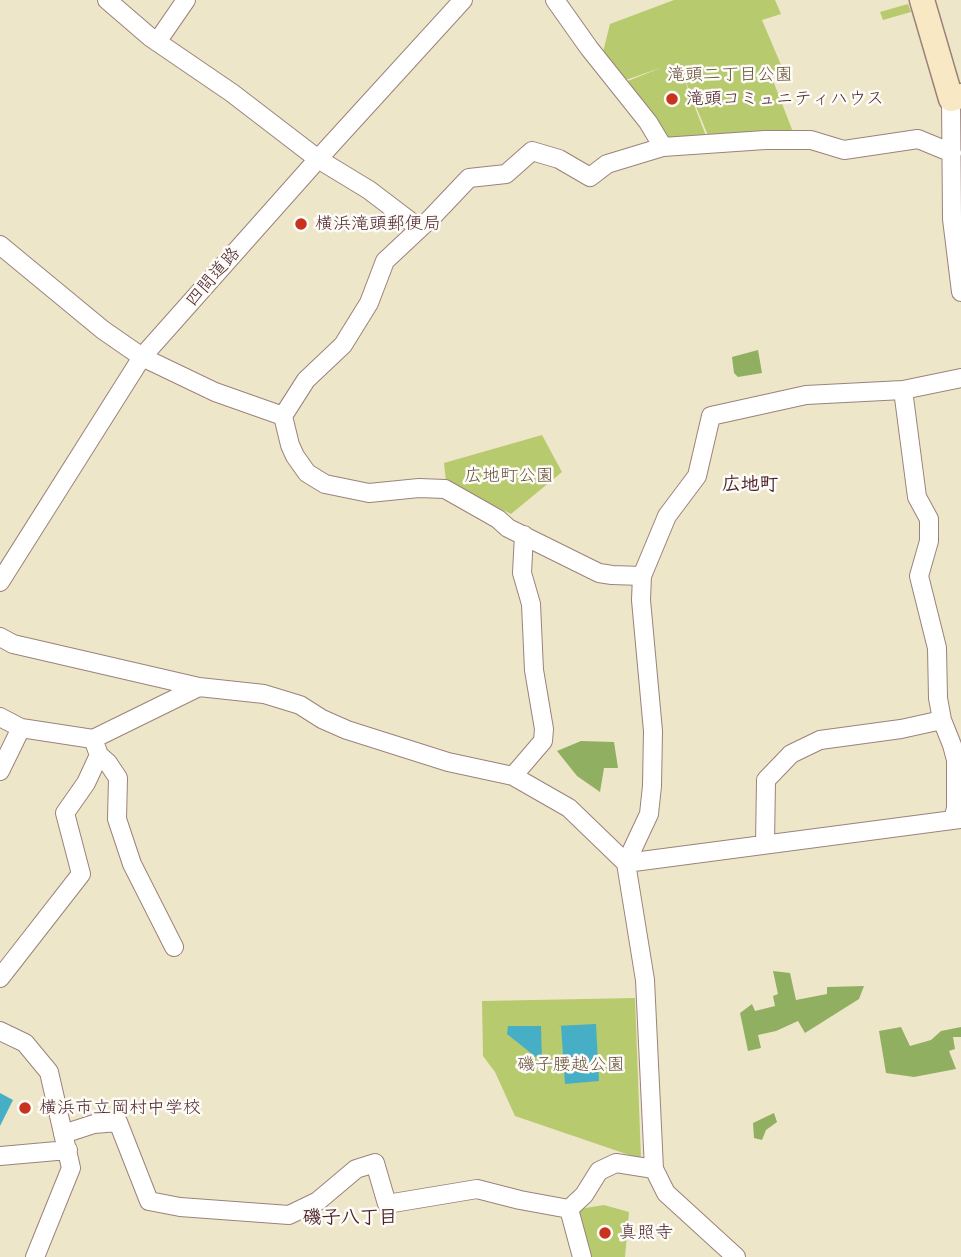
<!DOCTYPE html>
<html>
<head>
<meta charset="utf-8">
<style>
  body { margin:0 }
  canvas { display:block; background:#eee6c9 }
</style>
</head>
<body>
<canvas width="961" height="1257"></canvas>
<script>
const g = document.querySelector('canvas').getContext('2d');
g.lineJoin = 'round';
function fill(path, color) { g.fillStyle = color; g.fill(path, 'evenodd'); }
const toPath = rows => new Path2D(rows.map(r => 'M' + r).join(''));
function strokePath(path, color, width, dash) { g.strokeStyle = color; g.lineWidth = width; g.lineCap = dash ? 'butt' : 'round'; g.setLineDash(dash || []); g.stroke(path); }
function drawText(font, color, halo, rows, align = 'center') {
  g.font = font + ' Delius,"Klee One",sans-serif'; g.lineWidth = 5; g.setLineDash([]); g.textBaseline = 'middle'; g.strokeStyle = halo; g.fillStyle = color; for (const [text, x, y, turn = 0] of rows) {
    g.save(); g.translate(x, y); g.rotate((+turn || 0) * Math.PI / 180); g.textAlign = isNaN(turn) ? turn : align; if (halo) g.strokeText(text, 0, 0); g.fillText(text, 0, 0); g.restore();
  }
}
fill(toPath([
  [674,0,775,0,781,14,762,20,784,72,772,78,793,132,709,138,678,63,706,136,663,141,620,84,663,67,623,81,603,52,610,24],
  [908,4,911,12,883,20,880,12],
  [542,435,562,472,511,514,446,482,444,463],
  [635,998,641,1159,515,1116,495,1072,483,1056,482,1001],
  [604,1205,629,1212,625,1257,590,1257,579,1209]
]), '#b7cb6e');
fill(toPath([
  [758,350,762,373,738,377,734,373,732,357],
  [581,741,614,742,618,768,604,768,600,792,577,776,557,751],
  [773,971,790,973,796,1000,827,994,827,987,864,986,859,999,805,1033,798,1021,776,1031,758,1035,761,1048,748,1051,740,1013,752,1004,755,1011,775,1006,773,996,778,994],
  [901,1027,910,1046,931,1040,941,1031,961,1027,961,1037,953,1037,955,1049,949,1051,956,1069,914,1077,886,1073,879,1031],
  [774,1113,777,1122,766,1130,762,1140,754,1138,753,1123]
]), '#91af61');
fill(toPath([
  [596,1024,599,1081,565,1084,561,1026,556,1026],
  [508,1026,541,1026,542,1062,507,1034],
  [0,1093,13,1100,0,1126]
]), '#46aec5');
const street = toPath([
  [107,0,150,37,232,93,318,159,369,190,419,228],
  [555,0,589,48,648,122,663,147],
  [157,42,186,0],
  [951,99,952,219,961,292],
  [0,245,103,330,142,357,215,392,283,416,290,445,295,456,307,473,325,484,369,493,419,488,445,489,498,519,508,528,599,573,612,575,642,576,667,516,697,476,711,416,806,395,903,390,961,378],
  [903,390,917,497,929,519,929,541,919,576,937,648,938,698,942,720,952,745,956,760,956,808,953,820],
  [283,416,306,380,343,345,369,303,385,261,432,217,469,178,506,174,532,151,559,159,590,177,607,164,663,147,765,140,811,140,844,150,918,139,952,153],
  [642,576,641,600,653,731,652,786,649,814,626,863,645,980,654,1169,666,1193,736,1257],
  [0,582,142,357,318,159,463,0],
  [0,637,13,644,199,687,264,694,300,705,322,719,347,730,448,762,513,776,569,808,626,863,961,819],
  [0,717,21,728,93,739,199,687],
  [93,739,99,755,108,763,118,778,117,819,132,864,174,947],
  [0,771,21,728],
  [513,776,543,741,544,729,534,670,531,604,522,573,524,535],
  [765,844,766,780,791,754,820,740,901,729,942,720],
  [0,978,81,874,65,813,86,783,99,755],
  [0,1031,25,1043,49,1072,71,1168,35,1257],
  [63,1134,94,1124,118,1122,149,1201,180,1207,289,1215,318,1201,356,1169,375,1163,387,1204,477,1189,520,1200,569,1209],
  [0,1156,68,1150],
  [582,1257,569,1209,584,1195,599,1171,616,1163,654,1169]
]);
const secondary = toPath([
  [922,0,951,99,961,96]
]);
strokePath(street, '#9c827a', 20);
strokePath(secondary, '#9c827a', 27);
strokePath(street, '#fff', 18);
strokePath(secondary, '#f8e8c3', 24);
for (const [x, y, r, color] of [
  [672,99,7,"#c8321e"],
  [301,224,7,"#c8321e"],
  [25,1108,7,"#c8321e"],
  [605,1233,7,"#c8321e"]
]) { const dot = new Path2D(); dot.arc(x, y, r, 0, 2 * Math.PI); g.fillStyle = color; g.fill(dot); strokePath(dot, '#fdfcf7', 2.5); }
drawText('18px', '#6b533f', '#fdfcf7', [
  ["滝頭二丁目公園",730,75],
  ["広地町公園",509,476],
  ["磯子腰越公園",571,1065]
]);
drawText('18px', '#4a1f2b', '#fdfcf7', [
  ["滝頭コミュニティハウス",686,99],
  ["横浜滝頭郵便局",315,224],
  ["横浜市立岡村中学校",39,1108],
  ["真照寺",619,1233]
], 'left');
drawText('18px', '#4a1f2b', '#fdfcf7', [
  ["四間道路",213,277,-49]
]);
drawText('bold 19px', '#4a1f2b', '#fdfcf7', [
  ["広地町",750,485],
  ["磯子八丁目",350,1218]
]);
</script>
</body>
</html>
